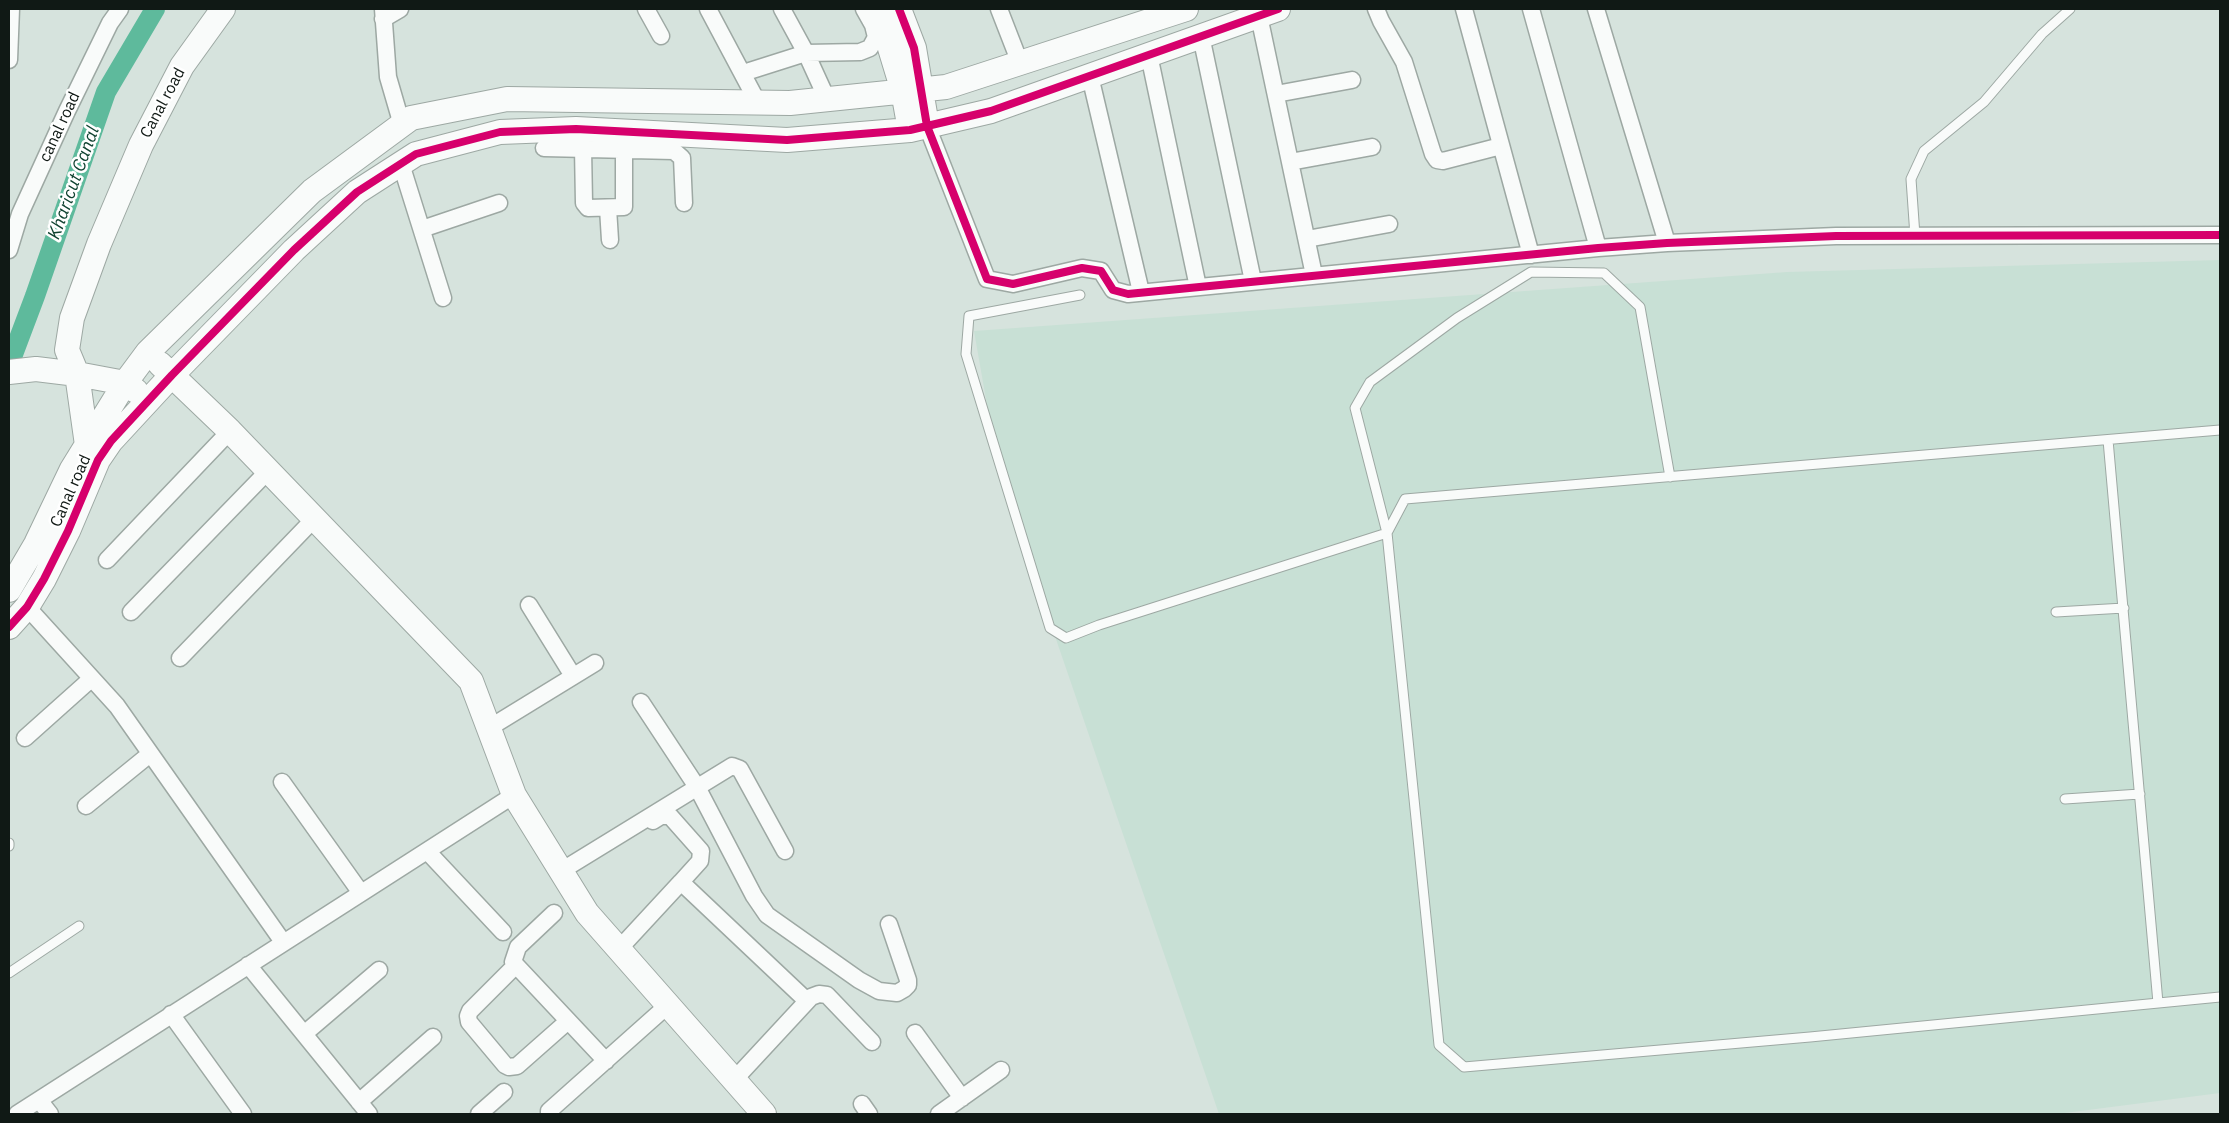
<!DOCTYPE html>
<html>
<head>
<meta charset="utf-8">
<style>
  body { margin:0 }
  #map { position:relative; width:2229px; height:1123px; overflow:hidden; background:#d6e3dd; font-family:"IBM Plex Sans",sans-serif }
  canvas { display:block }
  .frame { position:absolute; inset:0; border:10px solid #101915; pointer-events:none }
</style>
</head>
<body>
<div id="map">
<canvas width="2229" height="1123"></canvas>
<div class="frame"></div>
</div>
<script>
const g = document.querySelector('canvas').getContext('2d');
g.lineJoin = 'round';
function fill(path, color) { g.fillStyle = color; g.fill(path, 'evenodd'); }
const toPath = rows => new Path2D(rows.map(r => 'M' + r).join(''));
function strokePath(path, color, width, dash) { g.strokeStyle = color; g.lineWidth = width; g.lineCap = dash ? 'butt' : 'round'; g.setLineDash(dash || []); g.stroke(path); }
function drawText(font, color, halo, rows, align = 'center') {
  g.font = font + ' "IBM Plex Sans",sans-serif'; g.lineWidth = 5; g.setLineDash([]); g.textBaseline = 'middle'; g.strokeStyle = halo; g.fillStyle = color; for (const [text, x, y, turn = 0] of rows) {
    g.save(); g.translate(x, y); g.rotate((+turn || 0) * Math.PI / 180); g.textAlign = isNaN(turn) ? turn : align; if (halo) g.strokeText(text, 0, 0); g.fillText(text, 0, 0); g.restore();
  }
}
fill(toPath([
  [2220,260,2220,1093,2057,1114,1219,1114,999,473,974,331,1787,272]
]), '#c8e0d5');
strokePath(toPath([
  [9,365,35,296,106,92,155,9]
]), '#5eba9c', 20);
const lane = toPath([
  [1915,236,1911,179,1924,151,1984,102,2042,34,2070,9],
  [1080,295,969,316,966,354,1050,628,1066,638,1099,625,1387,533,1355,408,1370,382,1457,318,1531,272,1604,273,1640,307,1670,477],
  [2220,430,1405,499,1387,533,1439,1045,1464,1067,1810,1037,2220,997],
  [2108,440,2158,1003],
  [2056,612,2124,608],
  [2065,799,2140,794],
  [9,843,9,846],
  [9,973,79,926]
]);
const street = toPath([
  [383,9,388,77,402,125],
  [646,9,661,36],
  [708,9,758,103],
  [782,9,806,53,827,99],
  [999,9,1020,63],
  [1376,9,1381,21,1404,62,1433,154,1437,160,1443,161,1501,146],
  [1464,9,1531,255],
  [1531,9,1598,248],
  [1596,9,1667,243],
  [1259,16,1314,275],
  [383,19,400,9],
  [1201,36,1253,281],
  [1149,55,1198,287],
  [9,60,11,9],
  [743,73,806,53,860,52,870,48,876,37,873,25,864,9],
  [1090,76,1141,292],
  [1276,94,1352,80],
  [927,126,987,279,1013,284,1082,268,1101,271,1113,290,1128,294,1598,248,1667,243,1836,236,2220,235],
  [544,148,674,151,682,158,684,203],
  [583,148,584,203,588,208,624,207,624,149],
  [1290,162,1372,147],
  [401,164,443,298],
  [608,208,610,240],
  [422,229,499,203],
  [1307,239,1389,224],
  [9,250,20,214,67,111,110,23,120,9],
  [107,560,230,431],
  [529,605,573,676],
  [27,607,117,706,283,942],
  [131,612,268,471],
  [180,658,314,519],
  [641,702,697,787,754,896,767,915,859,980,879,991,897,993,904,989,908,985,908,980,889,924],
  [489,728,595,663],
  [25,738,91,679],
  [282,782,361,893],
  [86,806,150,754],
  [653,821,661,816,670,816,701,851,700,861,681,882],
  [427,851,503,932],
  [561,871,732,766,740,769,785,851],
  [554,913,518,947,513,962,606,1061],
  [619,949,681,882,807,1001],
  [248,965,369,1114],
  [516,965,470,1011,468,1016,469,1022,505,1065,509,1067,517,1066,568,1021],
  [171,1014,243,1114],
  [915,1033,962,1098],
  [304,1034,379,970],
  [734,1080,811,997,819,994,827,995,872,1042],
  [39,1100,50,1114],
  [359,1102,433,1037],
  [862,1104,869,1114],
  [17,1114,514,795],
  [479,1114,504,1092],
  [549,1114,549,1111,668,1005],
  [939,1114,1001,1070]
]);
const secondary = toPath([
  [876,9,883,25,903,91,910,130],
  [899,9,914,48,927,126],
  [160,364,230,431,471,681,514,795,587,913,764,1114],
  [9,372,36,369,77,374,125,383,136,391],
  [87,445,77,374,67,350,72,318,99,244,141,145,182,66,223,9],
  [9,590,36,544,72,469,125,383,148,352,312,191,411,118,507,99,790,103,946,87,1186,9],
  [9,627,27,607,44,579,68,531,98,460,111,441,172,375,294,250,357,192,416,154,500,132,576,129,787,140,910,130,991,111,1278,9]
]);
strokePath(lane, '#9da8a3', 11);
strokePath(street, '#9da8a3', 19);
strokePath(secondary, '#9da8a3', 26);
strokePath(lane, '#f9fbfa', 9);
strokePath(street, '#f9fbfa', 16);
strokePath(secondary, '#f9fbfa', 24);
strokePath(toPath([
  [899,9,914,48,927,126,987,279,1013,284,1082,268,1101,271,1113,290,1128,294,1598,248,1667,243,1836,236,2220,235],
  [9,627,27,607,44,579,68,531,98,460,111,441,172,375,294,250,357,192,416,154,500,132,576,129,787,140,910,130,991,111,1278,9]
]), '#d6006c', 8);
drawText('16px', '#101915', '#fff', [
  ["Canal road",163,103,-62],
  ["canal road",60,127,-65],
  ["Canal road",71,491,-66]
]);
drawText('italic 18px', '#104331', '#fff', [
  ["Kharicut Canal",74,183,-70]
]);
</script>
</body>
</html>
